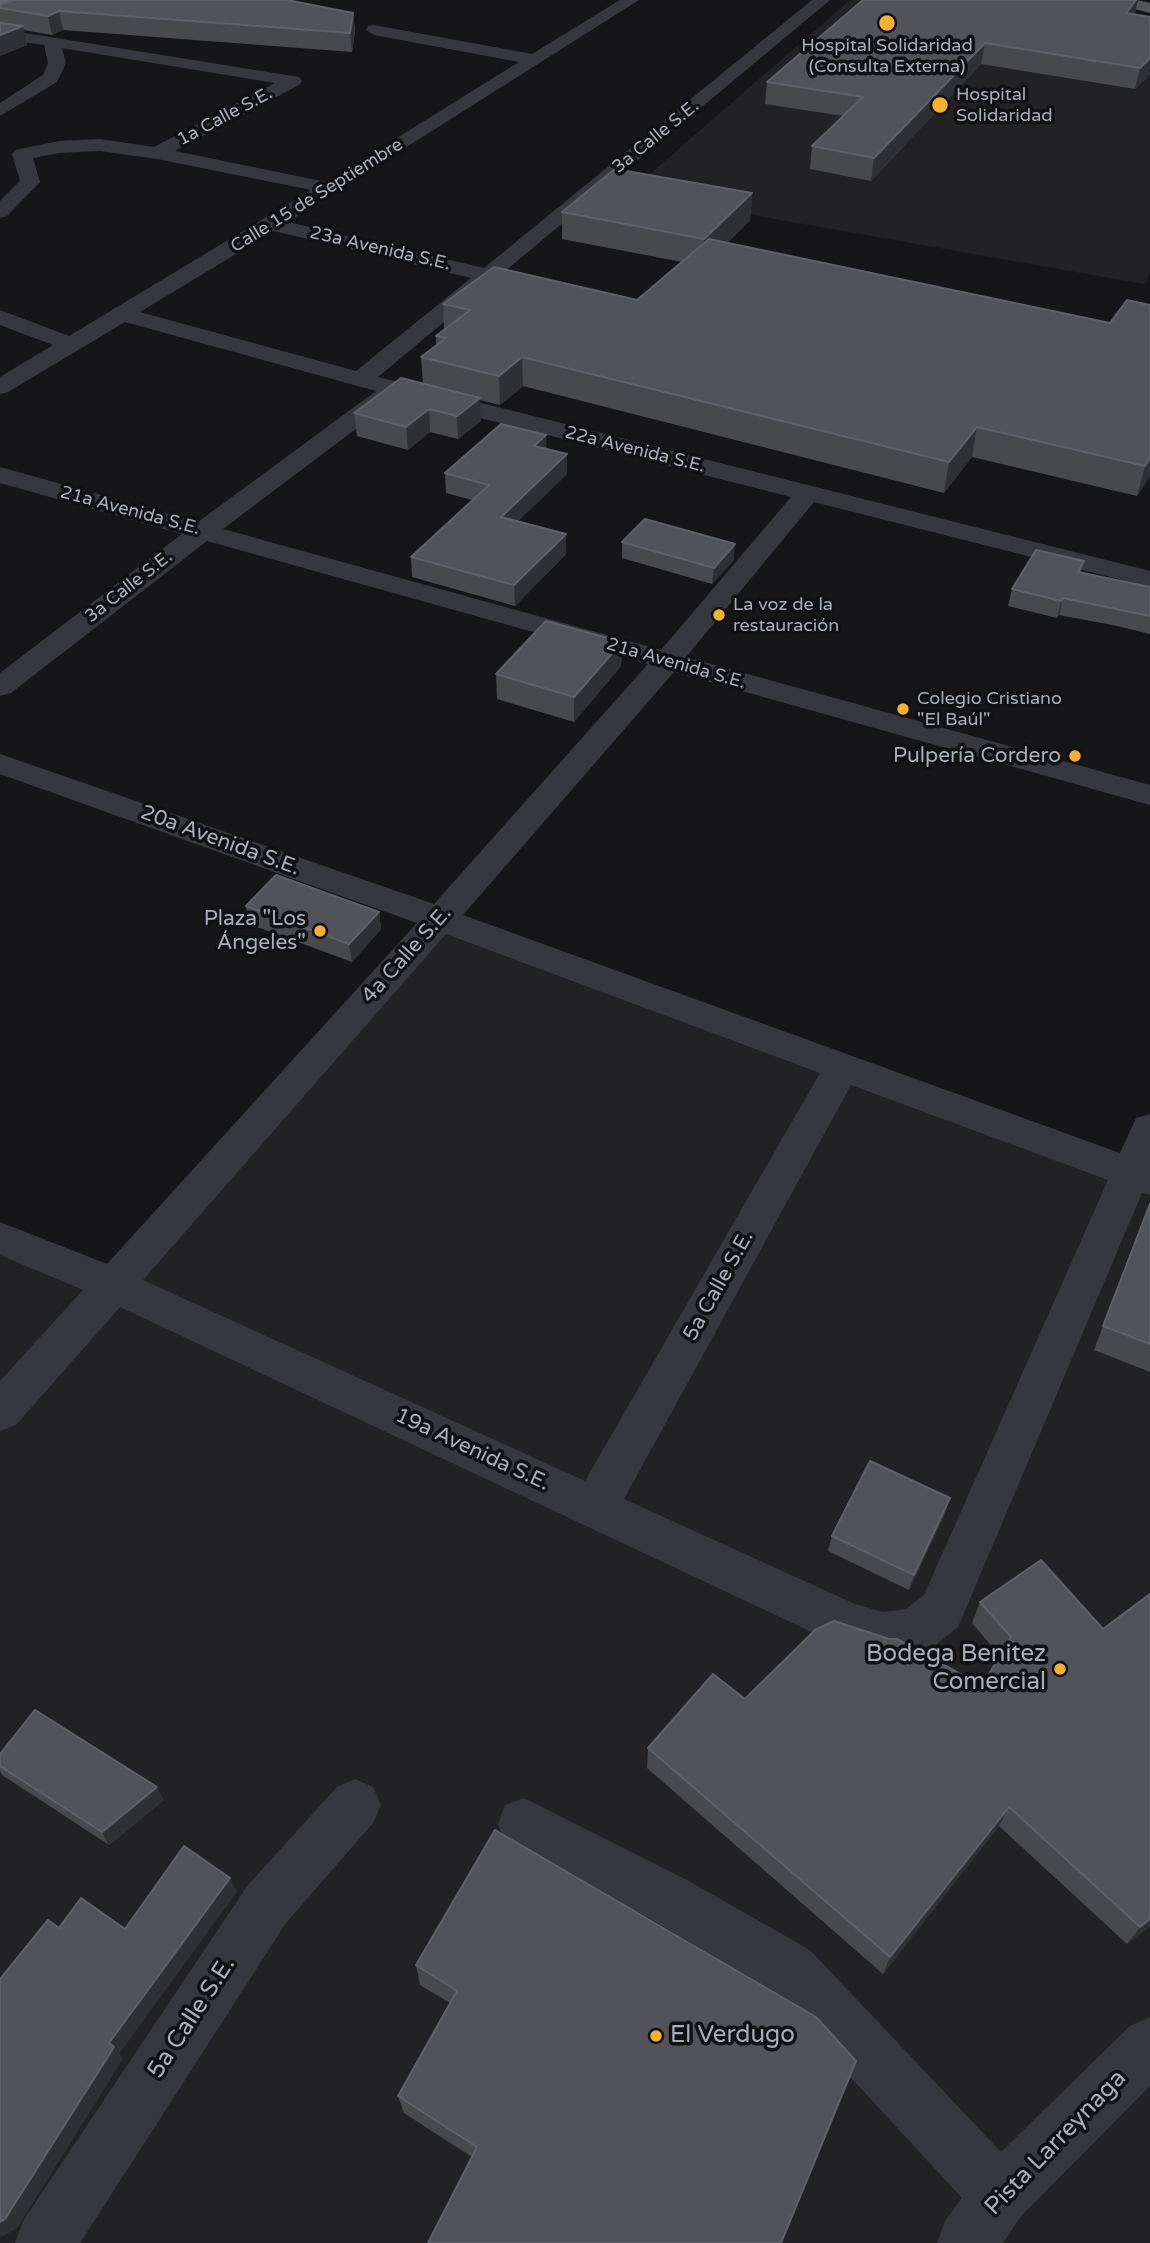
<!DOCTYPE html>
<html>
<head>
<meta charset="utf-8">
<style>
  body { margin:0 }
  canvas { display:block; background:#161618 }
</style>
</head>
<body>
<canvas width="1150" height="2243"></canvas>
<script>
const g = document.querySelector('canvas').getContext('2d');
g.lineJoin = 'round';
function fill(path, color) { g.fillStyle = color; g.fill(path, 'evenodd'); }
const toPath = rows => new Path2D(rows.map(r => 'M' + r).join(''));
function strokePath(path, color, width, dash) { g.strokeStyle = color; g.lineWidth = width; g.lineCap = dash ? 'butt' : 'round'; g.setLineDash(dash || []); g.stroke(path); }
function drawText(font, color, halo, rows, align = 'center') {
  g.font = font + ' "Varela Round",sans-serif'; g.lineWidth = 7; g.setLineDash([]); g.textBaseline = 'middle'; g.strokeStyle = halo; g.fillStyle = color; for (const [text, x, y, turn = 0] of rows) {
    g.save(); g.translate(x, y); g.rotate((+turn || 0) * Math.PI / 180); g.textAlign = isNaN(turn) ? turn : align; if (halo) g.strokeText(text, 0, 0); g.fillText(text, 0, 0); g.restore();
  }
}
fill(toPath([
  [850,0,1077,0,1150,17,1150,273,1144,284,628,193],
  [440,919,1150,1174,1150,2243,0,2243,0,1238,113,1284]
]), '#222225');
fill(toPath([
  [620,0,639,0,288,222,484,268,812,0,830,0,378,377,1150,571,1150,587,814,502,686,657,1150,785,1150,805,674,672,463,915,1120,1153,1136,1118,1150,1114,1150,1195,1142,1193,958,1627,933,1647,916,1654,883,1658,831,1641,120,1307,16,1425,0,1431,0,1381,83,1290,0,1255,0,1222,107,1264,417,923,0,774,0,754,434,904,648,664,207,541,11,693,0,696,0,673,182,534,0,483,0,467,198,522,376,391,125,322,8,392,0,394,0,377,53,345,0,325,0,310,69,336,311,190,157,159,100,151,59,153,33,158,40,182,7,216,0,218,0,201,20,181,12,154,15,150,59,141,100,139,154,147,275,83,62,48,66,63,57,82,0,116,0,103,43,75,48,63,44,45,0,39,0,29,299,77,302,81,299,85,175,151,326,182,519,62,374,35,366,30,368,26,374,25,532,54,620,0],
  [274,231,471,278,356,371,140,312,274,231],
  [398,397,791,497,661,650,223,529,398,397],
  [446,934,820,1073,585,1481,143,1280,446,934],
  [851,1085,1108,1180,924,1595,906,1609,883,1612,855,1604,624,1499,851,1085],
  [355,1779,373,1787,381,1805,373,1823,286,1923,80,2243,15,2243,23,2221,248,1885,337,1787,355,1779],
  [524,1798,687,1880,810,1950,1001,2152,1130,2026,1150,2017,1150,2086,1021,2216,1003,2243,937,2243,945,2221,962,2198,770,1990,649,1918,505,1843,498,1824,505,1805,524,1798]
]), '#37383d');
fill(toPath([
  [1108,0,1137,0,1150,3,1150,13,1110,3,1108,0]
]), '#53555c');
fill(toPath([
  [0,0,16,0,0,8,0,0]
]), '#63666e');
fill(toPath([
  [1138,0,1135,14,1150,17,1150,74,1135,89,981,64,871,181,810,169,812,146,843,116,765,104,767,82],
  [0,5,353,13,355,32,352,52,63,30,52,35,23,30,27,45,0,56],
  [752,193,750,220,727,243,1110,323,1150,476,1137,496,972,457,944,493,523,386,500,405,480,400,481,421,458,439,430,432,408,450,357,436,354,413,423,384,421,357,436,345,436,336,444,329,443,304,637,300,682,262,562,239,562,212],
  [547,449,567,474,518,521,566,554,515,606,412,577,411,557,472,500,446,493,445,473],
  [622,542,734,560,712,584,622,558],
  [1084,561,1081,572,1150,587,1150,634,1117,626,1059,615,1057,618,1008,606,1012,589],
  [622,642,621,666,574,722,497,699,496,674],
  [246,906,379,912,381,929,352,962,249,924],
  [1150,1203,1150,1372,1094,1350],
  [945,1514,909,1590,828,1551,832,1536],
  [1150,1594,1150,1926,1127,1944,999,1826,883,1974,647,1768,648,1748,745,1699,982,1686,1000,1656,972,1623,980,1602,1103,1629],
  [0,1754,164,1800,109,1845,2,1775,0,1771],
  [495,1830,781,2243,472,2157,404,2113,398,2096,450,2003,420,1985,416,1965]
]), '#47494d');
fill(toPath([
  [1136,0,1138,0,1134,17,1126,13],
  [59,11,63,30,52,35,48,16],
  [353,13,355,32,352,52,350,33],
  [23,26,27,45,0,56,0,35],
  [985,43,981,64,871,181,874,158],
  [1150,58,1150,74,1135,89,1140,68],
  [752,193,750,220,703,266,704,239],
  [522,357,523,386,500,405,499,376],
  [480,398,481,421,458,439,457,416],
  [429,409,430,432,408,450,406,427],
  [977,427,972,457,944,493,949,462],
  [546,435,547,454,534,446],
  [567,454,567,474,502,537,501,517],
  [1150,458,1150,476,1137,496,1145,466],
  [566,534,566,554,515,606,514,585],
  [735,544,734,560,712,584,714,568],
  [1063,598,1059,615,1057,618,1061,601],
  [622,642,621,666,574,722,574,697],
  [379,912,381,929,352,962,349,944],
  [950,1498,945,1514,909,1590,914,1575],
  [157,1787,164,1800,109,1845,102,1832],
  [1009,1807,999,1826,883,1974,890,1957],
  [230,1878,237,1892,119,2054,123,2059,17,2228,0,2238,0,2222,109,2043],
  [1150,1919,1150,1926,1127,1944,1140,1927]
]), '#2f3033');
const building = toPath([
  [13,0,287,0,353,13,350,33,59,11,48,16,0,8,0,5,13,0],
  [863,0,1136,0,1126,13,1150,17,1150,58,1140,68,985,43,874,158,812,146,863,97,767,82,863,0],
  [0,23,23,26,0,35,0,23],
  [615,169,752,193,704,239,562,212,615,169],
  [709,239,1110,323,1127,300,1150,305,1150,458,1145,466,977,427,949,462,522,357,499,376,421,357,446,338,436,336,470,310,443,304,494,267,637,300,709,239],
  [401,378,480,398,457,416,429,409,406,427,354,413,401,378],
  [501,424,546,435,534,446,567,454,501,517,566,534,514,585,411,557,489,485,445,473,501,424],
  [645,519,735,544,714,568,622,542,645,519],
  [1036,550,1084,561,1078,572,1150,587,1150,616,1063,598,1061,601,1012,589,1036,550],
  [546,621,622,642,574,697,496,674,546,621],
  [276,875,379,912,349,944,246,906,276,875],
  [1150,1204,1150,1344,1103,1326,1150,1204],
  [870,1461,950,1498,914,1575,832,1536,870,1461],
  [1041,1560,1103,1629,1150,1594,1150,1919,1140,1927,1009,1807,890,1957,648,1748,713,1674,745,1699,815,1630,834,1621,889,1639,897,1639,982,1686,1011,1637,980,1602,1041,1560],
  [35,1710,157,1787,102,1832,0,1766,0,1754,35,1710],
  [495,1830,816,2017,856,2061,781,2243,428,2243,477,2147,398,2096,457,1991,416,1965,495,1830],
  [184,1846,230,1878,109,2043,114,2047,5,2219,0,2222,0,1979,48,1920,59,1928,81,1898,125,1929,184,1846]
]);
fill(building, '#525359');
strokePath(building, '#5f6168', 2);
for (const [x, y, r, color] of [
  [887,23,9,"#f2b134"],
  [940,105,9,"#f2b134"],
  [719,615,7,"#f2b134"],
  [903,709,7,"#f2b134"],
  [1075,756,7,"#f2b134"],
  [320,931,7,"#f2b134"],
  [1060,1669,7,"#f2b134"],
  [656,2036,7,"#f2b134"]
]) { const dot = new Path2D(); dot.arc(x, y, r, 0, 2 * Math.PI); g.fillStyle = color; g.fill(dot); strokePath(dot, '#111113', 2.5); }
drawText('18px', '#a8adb8', '#111113', [
  ["Hospital Solidaridad",887,46,"center"],
  ["(Consulta Externa)",887,67,"center"],
  ["Hospital",956,95],
  ["Solidaridad",956,116],
  ["La voz de la",733,605],
  ["restauración",733,626],
  ["Colegio Cristiano",917,699],
  ["\"El Baúl\"",917,720]
], 'left');
drawText('18px', '#a8adb8', '#111113', [
  ["1a Calle S.E.",225,117,-28],
  ["3a Calle S.E.",656,137,-39],
  ["Calle 15 de Septiembre",317,196,-32],
  ["23a Avenida S.E.",380,249,13],
  ["22a Avenida S.E.",635,450,14],
  ["21a Avenida S.E.",130,511,15],
  ["3a Calle S.E.",129,587,-38],
  ["21a Avenida S.E.",676,664,16]
]);
drawText('21px', '#a8adb8', '#111113', [
  ["Pulpería Cordero",1061,756],
  ["Plaza \"Los",306,919],
  ["Ángeles\"",306,943]
], 'right');
drawText('21px', '#a8adb8', '#111113', [
  ["20a Avenida S.E.",220,841,20],
  ["4a Calle S.E.",407,955,-48],
  ["5a Calle S.E.",719,1286,-61],
  ["19a Avenida S.E.",472,1450,25]
]);
drawText('24px', '#a8adb8', '#111113', [
  ["Bodega Benitez",1046,1655],
  ["Comercial",1046,1683],
  ["El Verdugo",670,2036,"left"]
], 'right');
drawText('24px', '#a8adb8', '#111113', [
  ["5a Calle S.E.",192,2018,-57],
  ["Pista Larreynaga",1056,2143,-46]
]);
</script>
</body>
</html>
